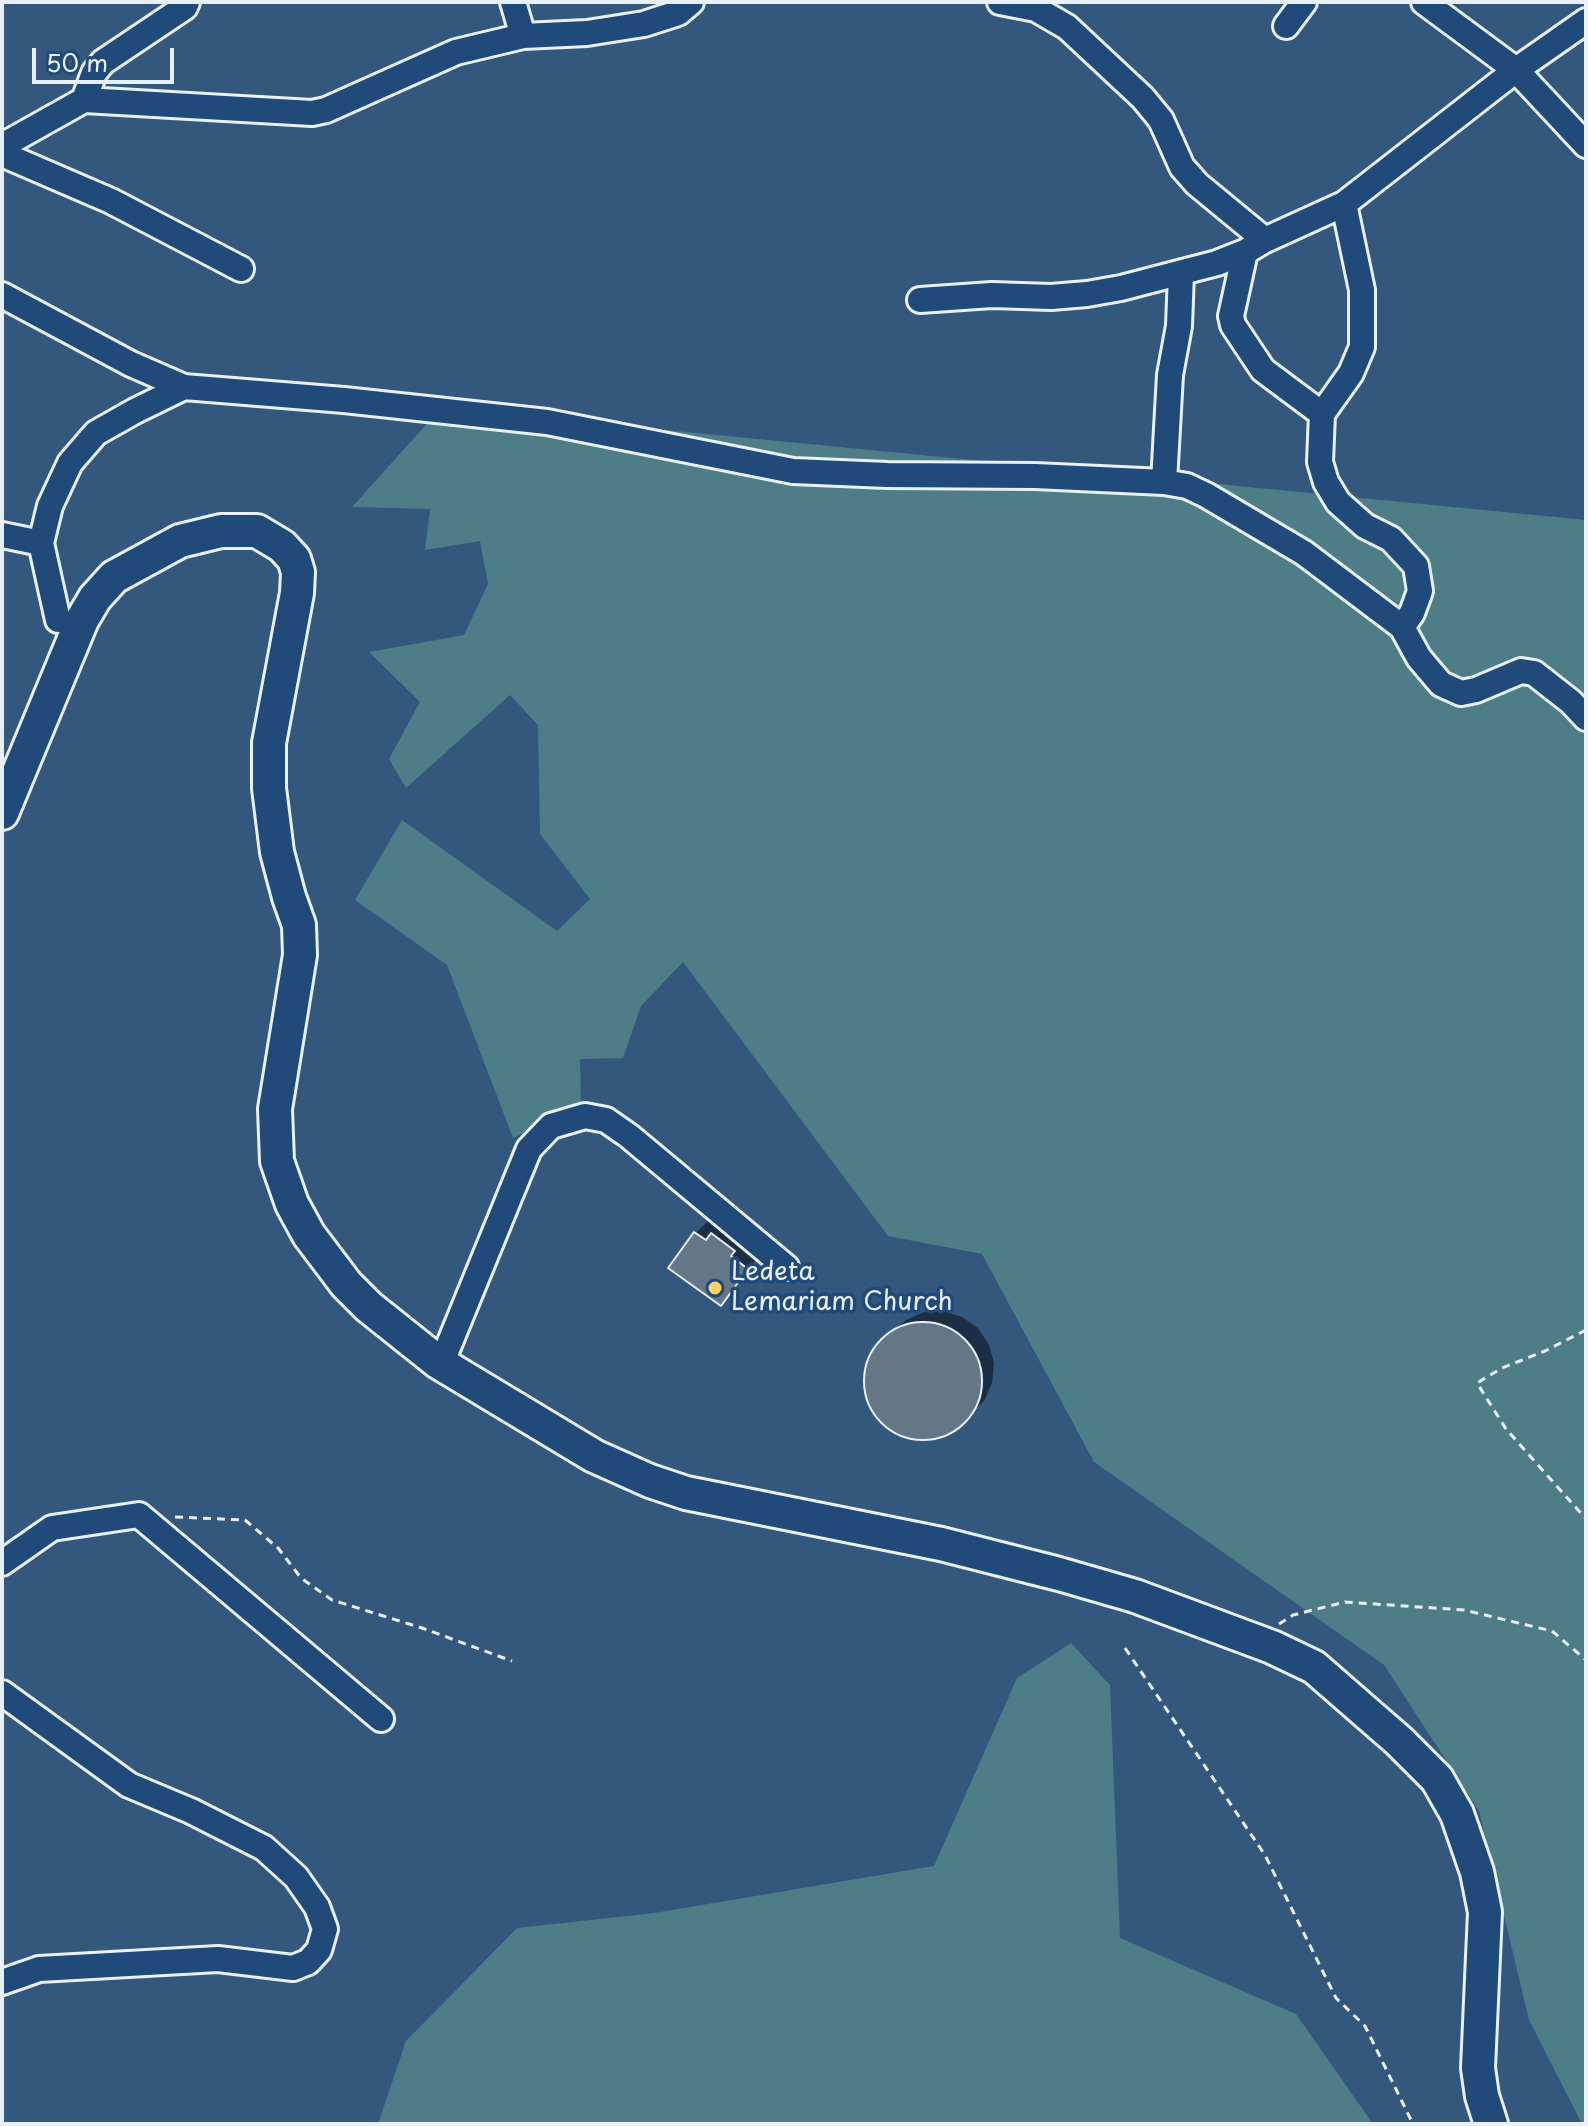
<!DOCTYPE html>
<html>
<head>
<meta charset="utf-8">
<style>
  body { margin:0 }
  #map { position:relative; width:1588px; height:2126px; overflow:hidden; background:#34577e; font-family:"Playpen Sans",sans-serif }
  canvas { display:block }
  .frame { position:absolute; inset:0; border:4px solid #e8f1f8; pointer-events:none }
  .scale { position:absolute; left:32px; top:48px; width:142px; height:36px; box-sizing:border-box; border:4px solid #e8f1f8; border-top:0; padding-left:10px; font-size:24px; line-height:28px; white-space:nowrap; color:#e8f1f8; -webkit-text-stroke:6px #1f4a7a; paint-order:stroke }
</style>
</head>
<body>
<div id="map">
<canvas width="1588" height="2126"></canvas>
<div class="frame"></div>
<div class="scale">50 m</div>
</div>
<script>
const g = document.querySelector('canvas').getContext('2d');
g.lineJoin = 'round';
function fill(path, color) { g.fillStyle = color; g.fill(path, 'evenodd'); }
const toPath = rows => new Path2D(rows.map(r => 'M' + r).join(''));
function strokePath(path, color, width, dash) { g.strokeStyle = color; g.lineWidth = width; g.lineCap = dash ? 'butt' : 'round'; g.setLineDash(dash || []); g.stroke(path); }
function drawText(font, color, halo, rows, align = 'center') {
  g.font = font + ' "Playpen Sans",sans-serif'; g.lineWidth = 7; g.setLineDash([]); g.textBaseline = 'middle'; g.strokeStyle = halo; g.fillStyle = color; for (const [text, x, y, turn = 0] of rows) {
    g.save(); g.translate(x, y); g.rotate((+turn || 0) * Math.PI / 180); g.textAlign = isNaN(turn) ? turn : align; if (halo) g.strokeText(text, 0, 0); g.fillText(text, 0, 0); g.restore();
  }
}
fill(toPath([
  [441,408,1586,520,1586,2124,1582,2124,1529,2020,1479,1811,1384,1665,1094,1462,982,1254,888,1236,683,962,641,1006,623,1058,580,1059,581,1106,513,1138,447,965,355,900,402,820,557,931,590,899,540,834,538,725,510,695,406,788,389,759,420,702,369,652,464,635,488,584,480,541,425,550,430,509,352,507],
  [1071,1643,1110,1685,1120,1938,1296,2014,1373,2124,378,2124,406,2041,517,1928,654,1913,934,1866,1017,1678]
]), '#4d7d87');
fill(toPath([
  [708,1221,718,1229,724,1222,759,1256,733,1291,721,1304,671,1267,696,1233],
  [943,1311,962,1317,978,1328,989,1345,994,1363,992,1383,984,1401,956,1428,939,1437,921,1438,904,1435,888,1426,876,1413,868,1396,866,1378,870,1361,879,1345,906,1320,924,1312]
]), '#0007');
const building = toPath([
  [694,1232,706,1240,711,1233,735,1251,731,1256,748,1269,721,1306,668,1268,694,1232],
  '864 1381a59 59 0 1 1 118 0a59 59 0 1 1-118 0Z'
]);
fill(building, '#657686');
strokePath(building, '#e8f1f8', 2);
const minor = toPath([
  [513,2,523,36],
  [1000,2,1036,9,1067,27,1143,98,1161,120,1182,167,1197,184,1265,240,1344,204,1516,70,1586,21],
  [1424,2,1516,70,1586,145],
  [1286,26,1304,2],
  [84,100,94,73,103,62,185,7,187,2],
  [2,146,84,100,312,113,326,110,456,52,523,36,587,33,644,24,678,13,691,2],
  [2,154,111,201,241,269],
  [1344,204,1362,290,1362,347,1351,373,1322,414,1320,462,1326,482,1338,502,1365,526,1391,539,1416,566,1420,591,1412,613,1402,627],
  [1245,252,1231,316,1233,325,1263,370,1322,414],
  [2,295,131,364,184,387,344,400,547,422,793,471,887,475,1035,476,1164,482,1187,486,1206,495,1304,553,1402,627,1419,658,1441,684,1461,693,1476,690,1521,671,1534,673,1571,702,1586,718],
  [920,300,992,295,1051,297,1087,294,1121,288,1217,263,1245,252,1265,240],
  [1164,482,1170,375,1179,326,1181,273],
  [2,535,41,543],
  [58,620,41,543,50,506,70,463,96,433,135,411,184,387],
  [438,1362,446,1352,529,1149,551,1126,585,1116,606,1120,629,1136,786,1267],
  [2,1563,52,1528,139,1515,381,1719],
  [2,1693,129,1785,191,1811,264,1848,296,1877,317,1907,325,1929,319,1950,308,1962,293,1968,218,1959,39,1969,2,1982]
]);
const major = toPath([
  [2,813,82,620,95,598,114,577,180,541,221,531,257,531,282,546,294,559,298,572,297,593,269,743,269,788,277,852,289,897,299,925,300,955,275,1109,277,1161,292,1204,309,1235,346,1284,369,1307,438,1362,594,1456,650,1481,686,1493,941,1544,1059,1574,1135,1596,1272,1647,1314,1667,1399,1741,1437,1779,1457,1814,1477,1872,1485,1912,1478,2068,1482,2096,1491,2124]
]);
strokePath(minor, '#e8f1f8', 30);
strokePath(major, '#e8f1f8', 38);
strokePath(toPath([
  [1586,1330,1545,1351,1502,1368,1477,1383,1506,1429,1586,1519],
  [175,1517,245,1520,278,1548,301,1578,332,1600,422,1628,512,1661],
  [1279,1624,1293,1615,1345,1602,1464,1610,1552,1631,1586,1660],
  [1125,1648,1265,1855,1336,1998,1365,2026,1413,2124]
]), '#e8f1f8', 3, [8, 6]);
strokePath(minor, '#1f4a7a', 24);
strokePath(major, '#1f4a7a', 32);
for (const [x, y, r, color] of [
  [715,1288,8,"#ffd166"]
]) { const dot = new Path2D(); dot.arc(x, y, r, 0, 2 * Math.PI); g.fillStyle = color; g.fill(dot); strokePath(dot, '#1f4a7a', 3); }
drawText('26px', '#e8f1f8', '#1f4a7a', [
  ["Ledeta",731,1273],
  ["Lemariam Church",731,1303]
], 'left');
</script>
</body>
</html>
